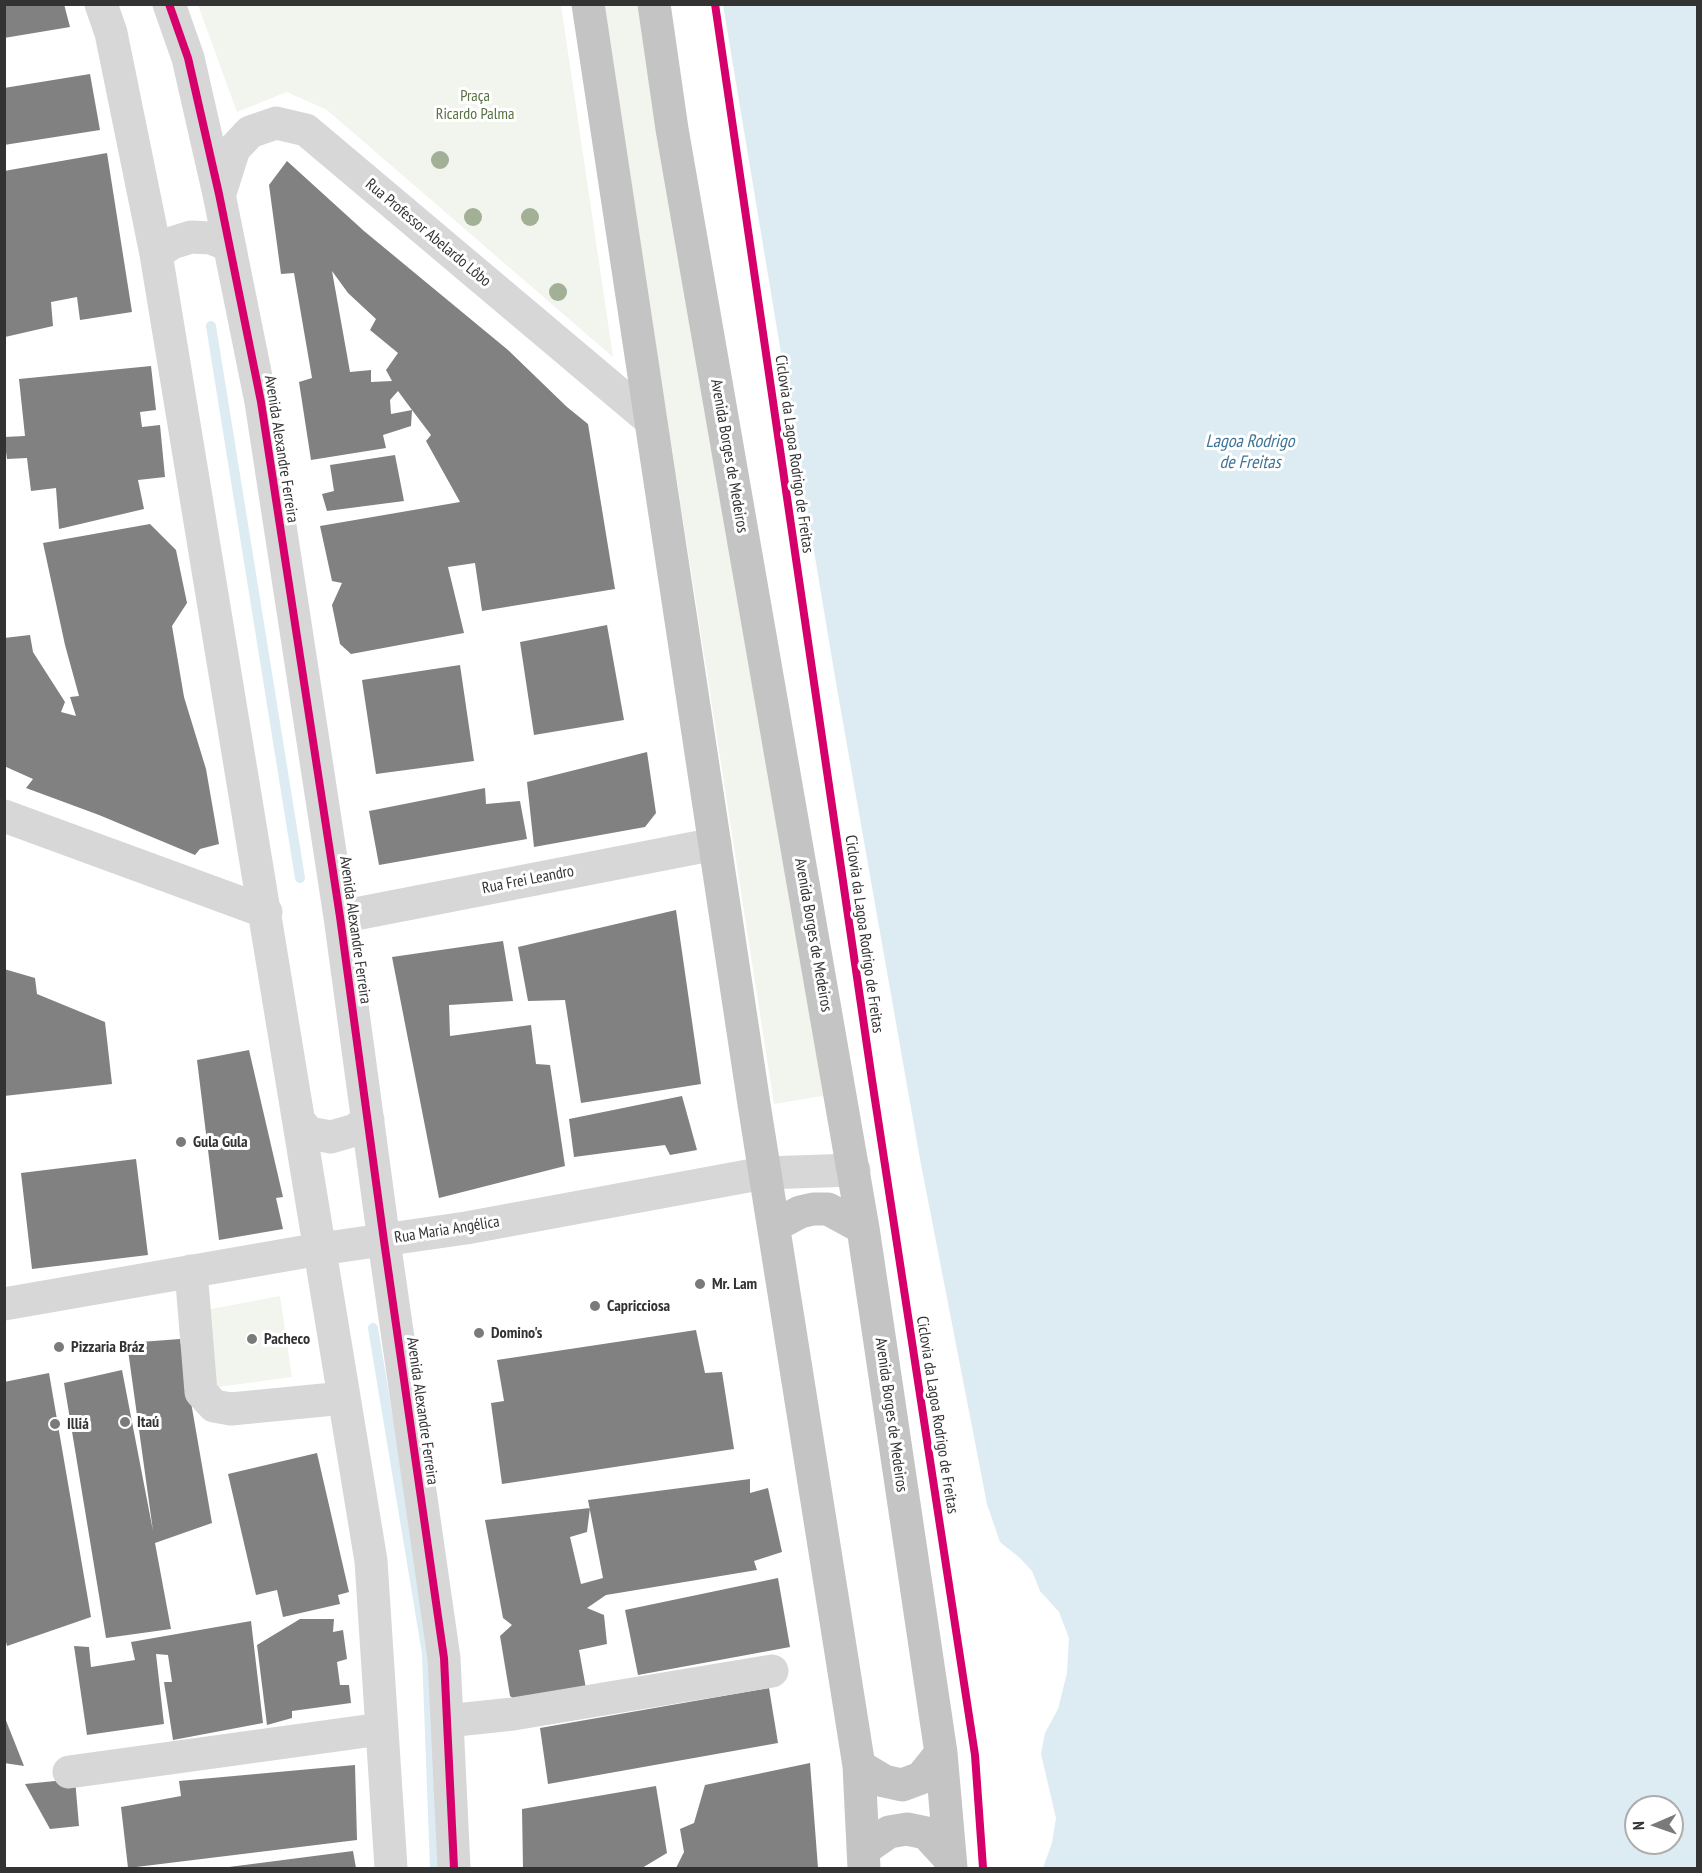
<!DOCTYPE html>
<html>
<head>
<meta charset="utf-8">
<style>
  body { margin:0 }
  #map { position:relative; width:1702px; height:1873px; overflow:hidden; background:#fff; font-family:"PT Sans Narrow",sans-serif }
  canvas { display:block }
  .frame { position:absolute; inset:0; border:6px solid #333; pointer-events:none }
  .north { position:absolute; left:1624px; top:1795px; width:60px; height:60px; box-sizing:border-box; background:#fff; border:2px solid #adadad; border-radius:50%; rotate:268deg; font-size:16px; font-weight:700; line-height:24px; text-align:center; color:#333 }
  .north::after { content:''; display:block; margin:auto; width:21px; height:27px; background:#7a7a7a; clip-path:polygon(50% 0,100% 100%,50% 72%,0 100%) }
</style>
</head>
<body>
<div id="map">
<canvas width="1702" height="1873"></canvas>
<div class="frame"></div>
<div class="north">N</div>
</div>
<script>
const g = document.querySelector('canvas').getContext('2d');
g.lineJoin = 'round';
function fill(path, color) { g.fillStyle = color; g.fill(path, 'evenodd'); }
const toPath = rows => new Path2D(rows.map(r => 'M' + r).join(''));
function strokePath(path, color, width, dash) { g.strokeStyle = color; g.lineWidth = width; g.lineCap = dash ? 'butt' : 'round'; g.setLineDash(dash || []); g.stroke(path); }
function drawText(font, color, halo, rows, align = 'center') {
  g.font = font + ' "PT Sans Narrow",sans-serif'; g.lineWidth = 6; g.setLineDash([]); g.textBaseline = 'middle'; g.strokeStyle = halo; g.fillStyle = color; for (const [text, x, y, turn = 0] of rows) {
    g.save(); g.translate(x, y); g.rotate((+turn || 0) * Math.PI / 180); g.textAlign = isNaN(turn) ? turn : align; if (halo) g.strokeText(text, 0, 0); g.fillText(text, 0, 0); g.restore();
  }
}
fill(toPath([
  [198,5,561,5,613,357,327,110,287,92,237,112],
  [603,5,644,5,828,1095,774,1104],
  [280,1296,292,1377,211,1388,201,1311]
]), '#f1f5ed');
fill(toPath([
  [723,5,1697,5,1697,1868,1043,1868,1052,1843,1056,1818,1041,1754,1045,1733,1058,1709,1067,1673,1069,1638,1059,1612,1040,1591,1032,1571,1020,1558,1000,1542,987,1504,920,1159,835,677],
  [1636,1807,1672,1807,1672,1843,1636,1843]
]), '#ddebf3');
strokePath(toPath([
  [211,326,300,878],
  [373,1328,427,1653,435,1868]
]), '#ddebf3', 10);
fill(toPath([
  [4,4,64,4,70,27,4,38],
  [90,74,100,130,4,145,4,88],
  [107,153,132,312,80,320,77,297,51,302,53,326,5,337,4,171],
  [287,161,364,231,508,350,567,407,588,424,615,589,482,611,475,563,448,567,464,633,351,654,340,644,332,605,342,583,332,581,320,526,460,502,426,441,431,435,412,410,411,426,383,435,386,448,311,460,299,382,312,378,294,273,281,274,269,185],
  [332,271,348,293,376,319,370,330,398,353,386,370,392,381,371,382,371,370,350,372],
  [398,391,412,410,391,414,390,400],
  [151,366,156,410,140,412,142,427,160,425,165,477,138,480,144,509,59,529,56,488,31,491,27,458,7,459,4,437,25,436,19,379],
  [395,455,404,501,327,511,322,494,334,491,330,465],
  [150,524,176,550,187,603,172,626,184,697,206,769,219,844,200,849,195,855,99,815,26,788,33,779,4,766,4,638,30,635,33,652,65,702,61,712,76,716,70,697,79,696,65,645,43,543],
  [607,625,624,720,534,735,520,642],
  [460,665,474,761,376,774,362,680],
  [647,752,656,813,645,827,534,847,527,782],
  [485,788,486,804,520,801,527,839,379,865,369,811],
  [676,910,701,1084,581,1103,565,1000,528,1001,518,947],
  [503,941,513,1001,449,1005,450,1036,531,1025,536,1064,550,1065,565,1166,439,1198,392,957],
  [4,969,35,978,37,994,105,1022,112,1084,4,1096],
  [249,1050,283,1197,276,1198,283,1229,219,1240,197,1060],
  [682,1096,697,1150,670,1155,665,1145,574,1157,569,1119],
  [136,1159,148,1255,32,1269,21,1173],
  [696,1330,705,1373,722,1372,734,1449,502,1484,491,1403,504,1401,497,1360],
  [180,1339,212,1523,155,1543,171,1629,106,1638,64,1383,122,1370,153,1531,127,1343],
  [49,1373,91,1617,7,1646,4,1634,4,1382],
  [317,1453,349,1592,338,1595,340,1604,283,1617,277,1590,256,1595,228,1474],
  [750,1479,750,1493,768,1488,782,1552,754,1561,757,1570,606,1595,587,1608,604,1615,607,1644,579,1650,587,1694,518,1702,510,1696,500,1636,512,1625,503,1618,485,1520,590,1508,587,1532,570,1537,581,1584,603,1578,588,1500],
  [778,1578,790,1647,638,1675,625,1610],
  [300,1619,334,1619,333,1632,343,1630,347,1659,337,1662,340,1685,349,1685,351,1703,292,1711,292,1718,267,1725,257,1645],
  [251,1621,263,1723,173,1740,164,1682,172,1682,168,1655,156,1654,164,1724,87,1735,74,1646,89,1647,91,1667,135,1660,131,1642],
  [769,1688,778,1743,548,1784,540,1728],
  [4,1718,5,1718,24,1766,4,1763],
  [810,1763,818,1868,676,1868,684,1852,680,1829,694,1823,705,1785],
  [355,1765,357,1840,128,1868,121,1807,181,1796,179,1781],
  [75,1779,79,1826,50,1829,25,1784],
  [656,1786,667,1853,642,1868,523,1868,522,1809],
  [353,1851,356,1868,229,1868,229,1867]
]), '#818181');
strokePath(toPath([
  [715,4,852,942]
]), '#d6d6d6', 4, [3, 3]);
strokePath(toPath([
  [101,4,111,33,156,254,371,1561,391,1868],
  [169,4,188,58,219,194,261,402,340,917,384,1241,444,1658,454,1868],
  [220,193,234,149,250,132,276,123,306,130,649,419],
  [156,254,172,243,191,237,211,238,229,245],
  [4,816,266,912],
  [340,917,715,844],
  [299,1121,309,1133,331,1137,355,1130,368,1120],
  [191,1271,201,1392,214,1406,231,1409,344,1398],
  [4,1304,320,1249,466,1228,764,1173,854,1170],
  [447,1721,513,1714,772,1671],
  [69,1772,381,1729]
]), '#d7d7d7', 33);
strokePath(toPath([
  [588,4,754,1104,859,1766,864,1868],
  [654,4,672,129,863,1228,941,1753,951,1868],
  [774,1226,800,1212,813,1209,828,1209,863,1228],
  [859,1766,884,1781,902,1785,921,1778,941,1753],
  [863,1850,889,1832,907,1829,926,1833,950,1859]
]), '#c4c4c4', 33);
strokePath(toPath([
  [169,4,188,58,219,194,261,402,340,917,384,1241,444,1658,454,1868],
  [715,4,872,1080,975,1755,983,1868]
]), '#d6006c', 8);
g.fillStyle = '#a2b095';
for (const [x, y] of [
  [440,160],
  [473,217],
  [530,217],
  [558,292]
]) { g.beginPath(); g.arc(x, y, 9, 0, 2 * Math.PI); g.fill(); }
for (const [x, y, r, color] of [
  [181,1142,6,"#7a7a7a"],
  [700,1284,6,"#7a7a7a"],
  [595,1306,6,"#7a7a7a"],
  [479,1333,6,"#7a7a7a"],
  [252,1339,6,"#7a7a7a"],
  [59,1347,6,"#7a7a7a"],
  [125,1422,6,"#7a7a7a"],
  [55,1424,6,"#7a7a7a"]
]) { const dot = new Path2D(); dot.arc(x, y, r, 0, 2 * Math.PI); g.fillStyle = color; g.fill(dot); strokePath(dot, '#fff', 2); }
drawText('16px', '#56703f', '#fff', [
  ["Praça",475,96],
  ["Ricardo Palma",475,114]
]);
drawText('16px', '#333', '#fff', [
  ["Rua Professor Abelardo Lôbo",428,233,40],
  ["Avenida Alexandre Ferreira",281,449,81],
  ["Ciclovia da Lagoa Rodrigo de Freitas",794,454,82],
  ["Avenida Borges de Medeiros",729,456,80],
  ["Rua Frei Leandro",528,880,-11],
  ["Avenida Alexandre Ferreira",355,930,82],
  ["Ciclovia da Lagoa Rodrigo de Freitas",864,934,82],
  ["Avenida Borges de Medeiros",813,935,80],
  ["Rua Maria Angélica",447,1230,-9],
  ["Avenida Alexandre Ferreira",422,1411,82],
  ["Avenida Borges de Medeiros",891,1415,82],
  ["Ciclovia da Lagoa Rodrigo de Freitas",937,1415,81]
]);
drawText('bold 16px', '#333', '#fff', [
  ["Gula Gula",193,1142],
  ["Mr. Lam",712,1284],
  ["Capricciosa",607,1306],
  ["Domino's",491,1333],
  ["Pacheco",264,1339],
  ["Pizzaria Bráz",71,1347],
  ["Itaú",137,1422],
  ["Illiá",67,1424]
], 'left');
drawText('italic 18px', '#3f7597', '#fff', [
  ["Lagoa Rodrigo",1250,442],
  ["de Freitas",1250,463]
]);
</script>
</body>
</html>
